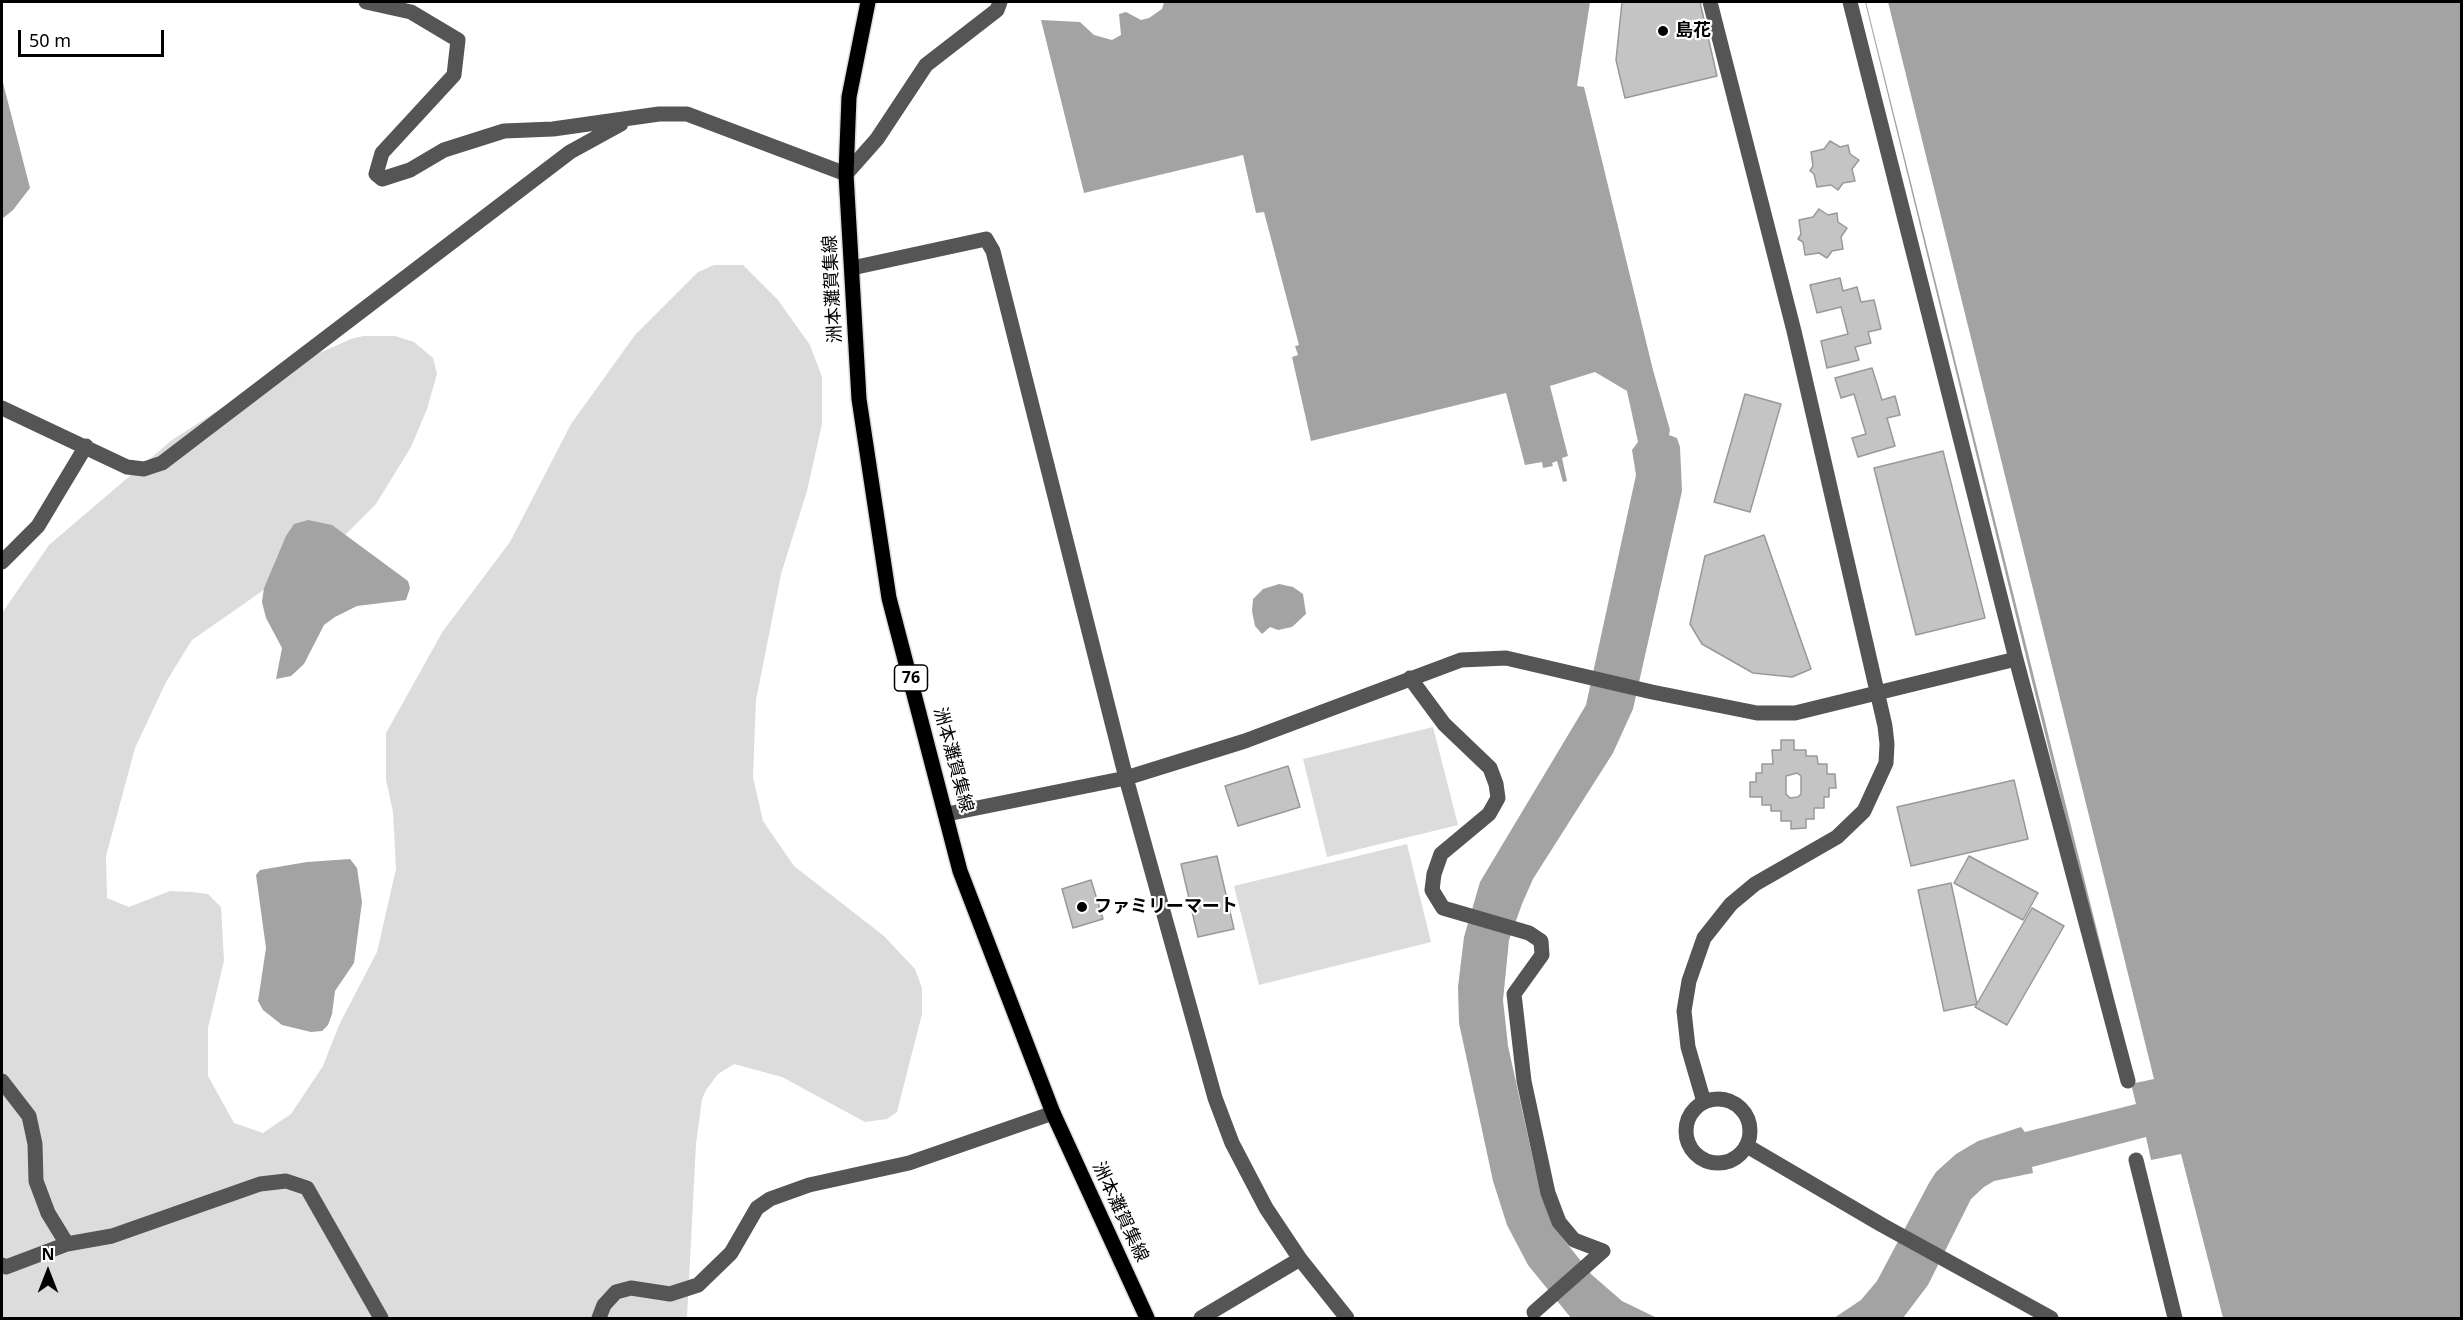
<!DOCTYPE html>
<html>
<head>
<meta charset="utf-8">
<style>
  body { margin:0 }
  #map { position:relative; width:2463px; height:1320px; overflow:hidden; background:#fff; font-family:"Noto Sans",sans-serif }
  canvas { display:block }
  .frame { position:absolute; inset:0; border:3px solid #000; pointer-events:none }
  .north { position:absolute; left:18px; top:1242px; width:60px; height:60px; -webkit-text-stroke:4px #fff; paint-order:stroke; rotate:0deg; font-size:16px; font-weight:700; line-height:24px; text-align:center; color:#000 }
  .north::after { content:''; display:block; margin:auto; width:21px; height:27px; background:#000; clip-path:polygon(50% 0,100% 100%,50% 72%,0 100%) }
  .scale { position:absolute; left:18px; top:30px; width:146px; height:27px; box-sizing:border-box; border:3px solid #000; border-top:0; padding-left:8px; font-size:18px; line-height:21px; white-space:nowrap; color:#000; -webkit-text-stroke:4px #fff; paint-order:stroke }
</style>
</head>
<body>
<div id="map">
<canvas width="2463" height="1320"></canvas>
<div class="frame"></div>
<div class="north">N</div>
<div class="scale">50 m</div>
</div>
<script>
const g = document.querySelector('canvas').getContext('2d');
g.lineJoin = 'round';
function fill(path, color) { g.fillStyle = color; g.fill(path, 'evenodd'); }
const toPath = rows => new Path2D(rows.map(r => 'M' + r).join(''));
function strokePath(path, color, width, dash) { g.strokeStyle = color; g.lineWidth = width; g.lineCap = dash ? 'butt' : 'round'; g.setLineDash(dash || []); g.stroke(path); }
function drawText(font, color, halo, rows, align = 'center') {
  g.font = font + ' "Noto Sans","Noto Sans JP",sans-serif'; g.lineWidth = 4.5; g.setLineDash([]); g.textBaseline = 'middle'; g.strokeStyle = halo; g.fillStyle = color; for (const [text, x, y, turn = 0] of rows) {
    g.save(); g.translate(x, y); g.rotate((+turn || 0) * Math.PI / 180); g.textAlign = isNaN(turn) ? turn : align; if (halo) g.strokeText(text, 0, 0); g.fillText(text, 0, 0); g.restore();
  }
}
fill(toPath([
  [714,265,743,265,778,300,810,345,822,377,822,424,807,491,781,574,756,700,753,777,763,821,794,866,884,936,915,969,922,988,922,1014,897,1112,887,1119,865,1122,782,1077,734,1064,718,1074,706,1090,702,1099,696,1144,687,1318,2,1318,2,613,49,545,172,440,281,370,351,339,363,336,395,336,414,342,433,358,437,374,427,409,411,447,376,504,322,558,268,587,192,640,166,682,135,748,106,856,107,898,129,907,170,891,192,892,208,894,221,907,224,961,208,1028,208,1076,234,1123,263,1133,291,1114,323,1066,339,1025,377,952,396,869,393,812,386,780,386,733,443,631,510,542,571,424,635,335,698,272],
  [1433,727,1458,825,1327,857,1303,759],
  [1407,844,1431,942,1259,985,1234,886]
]), '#dcdcdc');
fill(toPath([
  [1164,2,1590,2,1577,86,1584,87,1653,370,1670,430,1669,435,1677,438,1680,447,1682,491,1633,709,1613,753,1533,879,1522,904,1509,940,1503,1000,1508,1046,1535,1168,1540,1187,1561,1236,1592,1275,1622,1301,1657,1318,1571,1318,1528,1265,1507,1225,1493,1181,1459,1023,1458,987,1464,937,1480,882,1586,705,1636,475,1632,450,1638,442,1627,391,1595,372,1550,386,1568,456,1562,458,1567,481,1563,482,1557,461,1552,463,1553,466,1543,468,1542,462,1525,465,1506,393,1311,441,1292,357,1298,355,1295,346,1299,345,1264,212,1256,213,1243,155,1084,193,1041,20,1080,22,1094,35,1112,40,1121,35,1119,14,1126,12,1141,20,1149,18,1162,9],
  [1865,2,2461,2,2461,1318,2223,1318,2181,1154,2151,1160,2146,1137,2032,1167,2033,1173,1994,1181,1984,1187,1971,1199,1928,1285,1903,1318,1834,1318,1861,1300,1877,1281,1929,1183,1936,1172,1956,1154,1978,1141,2021,1127,2025,1132,2136,1104],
  [2,79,30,188,13,210,2,219],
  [308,520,332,525,408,581,410,588,406,600,357,606,335,617,324,625,304,664,291,676,276,679,282,648,266,618,262,602,264,588,286,536,294,524],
  [1279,584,1293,587,1303,594,1306,614,1292,627,1278,630,1270,627,1262,634,1255,626,1252,611,1253,599,1263,589],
  [350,859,357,868,362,902,354,963,335,991,332,1014,328,1025,322,1031,311,1032,282,1025,263,1010,258,1001,266,948,256,875,260,870,307,862]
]), '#a3a3a3');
fill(toPath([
  [1866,2,1888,2,2154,1079,2135,1083]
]), '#fff');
const building = toPath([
  [1622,2,1700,2,1717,76,1625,98,1616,60,1622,2],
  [1830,141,1840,147,1848,145,1850,154,1859,160,1852,169,1855,181,1843,183,1838,190,1831,185,1817,187,1814,174,1810,171,1813,166,1811,152,1824,149,1830,141],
  [1819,209,1828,215,1837,213,1838,222,1847,228,1841,237,1843,249,1832,251,1827,258,1819,253,1805,255,1803,242,1798,239,1801,234,1799,220,1813,217,1819,209],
  [1840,278,1843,291,1857,287,1861,302,1874,300,1881,329,1868,332,1871,343,1855,347,1859,360,1827,368,1821,341,1848,334,1841,307,1817,313,1810,285,1840,278],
  [1872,368,1882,400,1895,396,1900,415,1887,418,1895,446,1858,457,1852,438,1866,434,1854,394,1841,398,1835,378,1872,368],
  [1745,394,1781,404,1750,512,1714,502,1745,394],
  [1943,451,1985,618,1916,635,1874,468,1943,451],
  [1764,535,1811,669,1792,677,1753,673,1702,644,1690,624,1705,556,1764,535],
  [1781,740,1794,740,1794,750,1806,750,1806,756,1817,756,1818,764,1827,764,1827,774,1835,774,1836,788,1829,788,1829,797,1824,797,1824,808,1814,808,1814,819,1806,819,1806,828,1791,829,1791,821,1781,821,1781,811,1771,811,1771,805,1762,805,1762,797,1750,797,1750,782,1756,782,1756,773,1762,773,1762,764,1773,764,1772,750,1781,750,1781,740],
  [1797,773,1801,776,1801,794,1798,797,1790,798,1786,794,1786,776,1797,773],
  [1288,766,1300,807,1238,826,1225,786,1288,766],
  [2014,780,2028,839,1911,866,1897,807,2014,780],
  [1217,856,1234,929,1198,937,1181,864,1217,856],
  [1969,856,2038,893,2023,920,1954,883,1969,856],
  [1091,880,1103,919,1073,928,1062,889,1091,880],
  [1951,883,1977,1004,1944,1011,1918,890,1951,883],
  [2032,908,2064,926,2007,1025,1975,1007,2032,908]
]);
fill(building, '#c4c4c4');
strokePath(building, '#999', 1.5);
const major = toPath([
  [868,2,849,97,846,174,859,399,889,598,960,871,1053,1113,1147,1318]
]);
strokePath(major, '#dbdbdb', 18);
strokePath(toPath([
  [366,2,411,12,458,40,454,75,382,153,376,174,382,179,410,170,444,150,504,131,553,129,659,114,687,114,846,174,877,139,926,65,997,10,1000,2],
  [1850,2,2016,659,2128,1081],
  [852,268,986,239,993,251,1126,778,1215,1098,1232,1143,1266,1208,1300,1259,1347,1318],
  [2,408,127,467,144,469,162,463,570,152,621,124],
  [2,562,38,526,86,446],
  [1410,678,1444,724,1490,768,1496,784,1498,798,1489,814,1441,854,1434,874,1432,890,1443,908,1529,933,1541,941,1542,955,1514,994,1524,1081,1548,1193,1559,1222,1574,1240,1603,1251,1534,1312],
  [947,814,1126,778,1245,741,1461,660,1506,658,1652,692,1757,713,1795,713,2016,659],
  [2,1081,29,1116,35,1144,36,1181,48,1213,67,1244,112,1236,260,1184,286,1181,307,1188,381,1318],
  '1686 1131a32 32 0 1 1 64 0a32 32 0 1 1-64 0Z',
  [1704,1102,1688,1047,1684,1011,1689,981,1704,938,1731,904,1755,884,1837,837,1864,811,1886,763,1887,744,1885,726,1794,331,1710,2],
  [1747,1146,1882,1225,2051,1318],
  [2136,1160,2175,1318],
  [2,1265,6,1267,67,1244],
  [599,1318,604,1305,616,1292,631,1288,670,1294,698,1285,731,1253,757,1208,770,1199,809,1185,909,1163,1053,1113],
  [1201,1318,1300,1259]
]), '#555', 15);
strokePath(major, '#000', 15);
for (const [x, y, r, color] of [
  [1663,31,6,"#000"],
  [1082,907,6,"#000"]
]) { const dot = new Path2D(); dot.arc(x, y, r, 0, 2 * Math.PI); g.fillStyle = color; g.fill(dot); strokePath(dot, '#fff', 2); }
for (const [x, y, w] of [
  [911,678,33]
]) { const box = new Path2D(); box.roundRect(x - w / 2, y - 13, w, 26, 4.5); g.fillStyle = '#fff'; g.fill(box); strokePath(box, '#000', 1.5); }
drawText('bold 16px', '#000', null, [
  ["76",911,678]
]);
drawText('bold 18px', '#000', '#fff', [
  ["島花",1675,31],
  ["ファミリーマート",1094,907]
], 'left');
drawText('18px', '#000', '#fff', [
  ["洲本灘賀集線",833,289,-93],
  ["洲本灘賀集線",953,760,75],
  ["洲本灘賀集線",1120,1212,65]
]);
</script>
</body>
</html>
